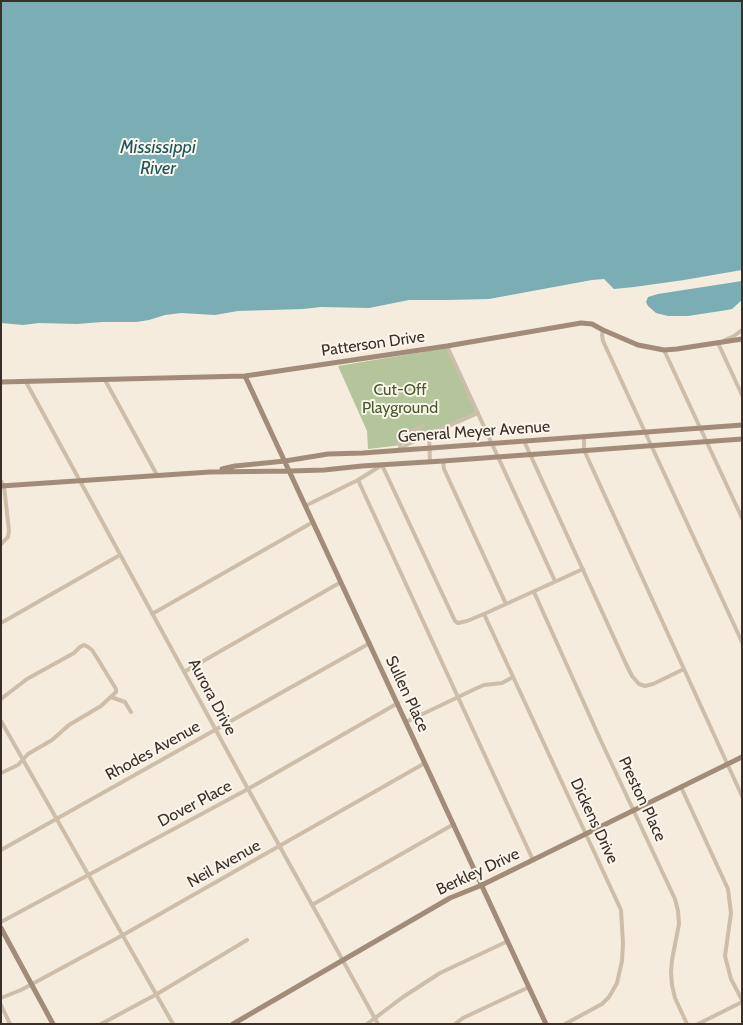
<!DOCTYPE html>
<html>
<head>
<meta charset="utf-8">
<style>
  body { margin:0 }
  #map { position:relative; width:743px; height:1025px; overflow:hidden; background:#f5ecde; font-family:Cabin,sans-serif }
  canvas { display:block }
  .frame { position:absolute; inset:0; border:2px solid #3b3029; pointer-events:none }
</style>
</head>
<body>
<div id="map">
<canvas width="743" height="1025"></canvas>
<div class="frame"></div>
</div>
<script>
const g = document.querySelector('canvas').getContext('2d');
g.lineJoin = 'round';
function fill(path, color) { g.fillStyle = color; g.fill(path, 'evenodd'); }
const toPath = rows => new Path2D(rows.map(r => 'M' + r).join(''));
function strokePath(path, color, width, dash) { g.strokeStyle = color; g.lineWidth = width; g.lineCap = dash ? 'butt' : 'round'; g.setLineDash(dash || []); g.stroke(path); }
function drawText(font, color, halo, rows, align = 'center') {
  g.font = font + ' Cabin,sans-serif'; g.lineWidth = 4; g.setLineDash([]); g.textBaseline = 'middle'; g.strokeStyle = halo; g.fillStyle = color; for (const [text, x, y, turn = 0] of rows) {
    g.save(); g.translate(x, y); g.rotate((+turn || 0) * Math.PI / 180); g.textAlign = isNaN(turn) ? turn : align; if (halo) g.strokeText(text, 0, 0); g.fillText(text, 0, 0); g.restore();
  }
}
fill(toPath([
  [447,348,476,412,402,445,368,449,367,431,338,366]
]), '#b4c59c');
fill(toPath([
  [1,1,742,1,742,270,684,280,634,287,614,289,604,279,592,280,489,299,446,300,409,300,369,308,321,307,303,309,238,311,215,315,181,313,165,315,149,320,136,322,102,322,77,324,39,323,23,325,1,323],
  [742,281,742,300,732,309,727,310,688,316,668,316,656,313,648,306,646,302,648,297,658,294]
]), '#7aadb4');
strokePath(toPath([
  [603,330,602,335,603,341,742,642],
  [725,340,734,336,742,330],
  [718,343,742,395],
  [447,346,555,581],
  [664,350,742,518],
  [105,380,157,475],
  [26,382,248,789,378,1024],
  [429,435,430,461],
  [584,437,584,450,742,796],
  [524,441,626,664,632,676,639,684,645,686,653,684,684,669],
  [400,450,408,444,478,413],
  [400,450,400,440,402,437,407,433,423,426],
  [443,461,444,469,506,604],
  [358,480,533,860],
  [1,481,4,486,9,531,8,537,1,544],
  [305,506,358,480,382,465,455,621,458,623,467,621,484,614,583,569],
  [534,592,601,741,675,899,678,911,679,924,672,960,671,972,672,985,675,998,687,1024],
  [152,614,313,522],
  [484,614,621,910,623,943,622,961,617,983,609,997,602,1004,565,1024],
  [1,623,120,555],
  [184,672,341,582],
  [111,697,125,702,131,712],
  [1,699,27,679,74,653,80,647,84,645,88,647,92,650,99,661,116,689,116,692,101,706,69,725,52,740,28,754,18,765,1,773],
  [1,721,173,1024],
  [406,722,477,688,484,685,502,683,513,677],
  [681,787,728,889,731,913,725,956,731,979,742,1000],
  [1,850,370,643],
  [312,905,454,824],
  [1,922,248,789,398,703],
  [1,998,21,990,123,935,425,763],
  [1,1005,10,1024],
  [101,1024,157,994,247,940],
  [367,1024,403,997,440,973,508,941],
  [455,1024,463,1018,529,987],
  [698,1024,742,1002]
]), '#cebda8', 4);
strokePath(toPath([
  [245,376,546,1024],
  [1,382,245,376,447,346,581,323,592,324,603,330,638,345,664,350,677,349,742,339],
  [222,469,235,466,285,461,328,454,363,453,742,425],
  [1,486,210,472,289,471,324,470,362,466,443,461,742,439],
  [1,928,53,1024],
  [233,1024,450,898,482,885,742,757]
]), '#a28c79', 5);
drawText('16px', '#3b3029', '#fbf5eb', [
  ["Patterson Drive",373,344,-8],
  ["General Meyer Avenue",474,432,-4],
  ["Sullen Place",407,694,65],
  ["Aurora Drive",212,697,62],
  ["Rhodes Avenue",153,751,-29],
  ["Preston Place",642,799,65],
  ["Dover Place",195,804,-28],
  ["Dickens Drive",594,821,65],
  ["Neil Avenue",224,864,-29],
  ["Berkley Drive",478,872,-25]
]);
drawText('16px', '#455b2a', '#fbf5eb', [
  ["Cut-Off",400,390],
  ["Playground",400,408]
]);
drawText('italic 18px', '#1a5660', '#fbf5eb', [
  ["Mississippi",158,148],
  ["River",158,169]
]);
</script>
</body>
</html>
